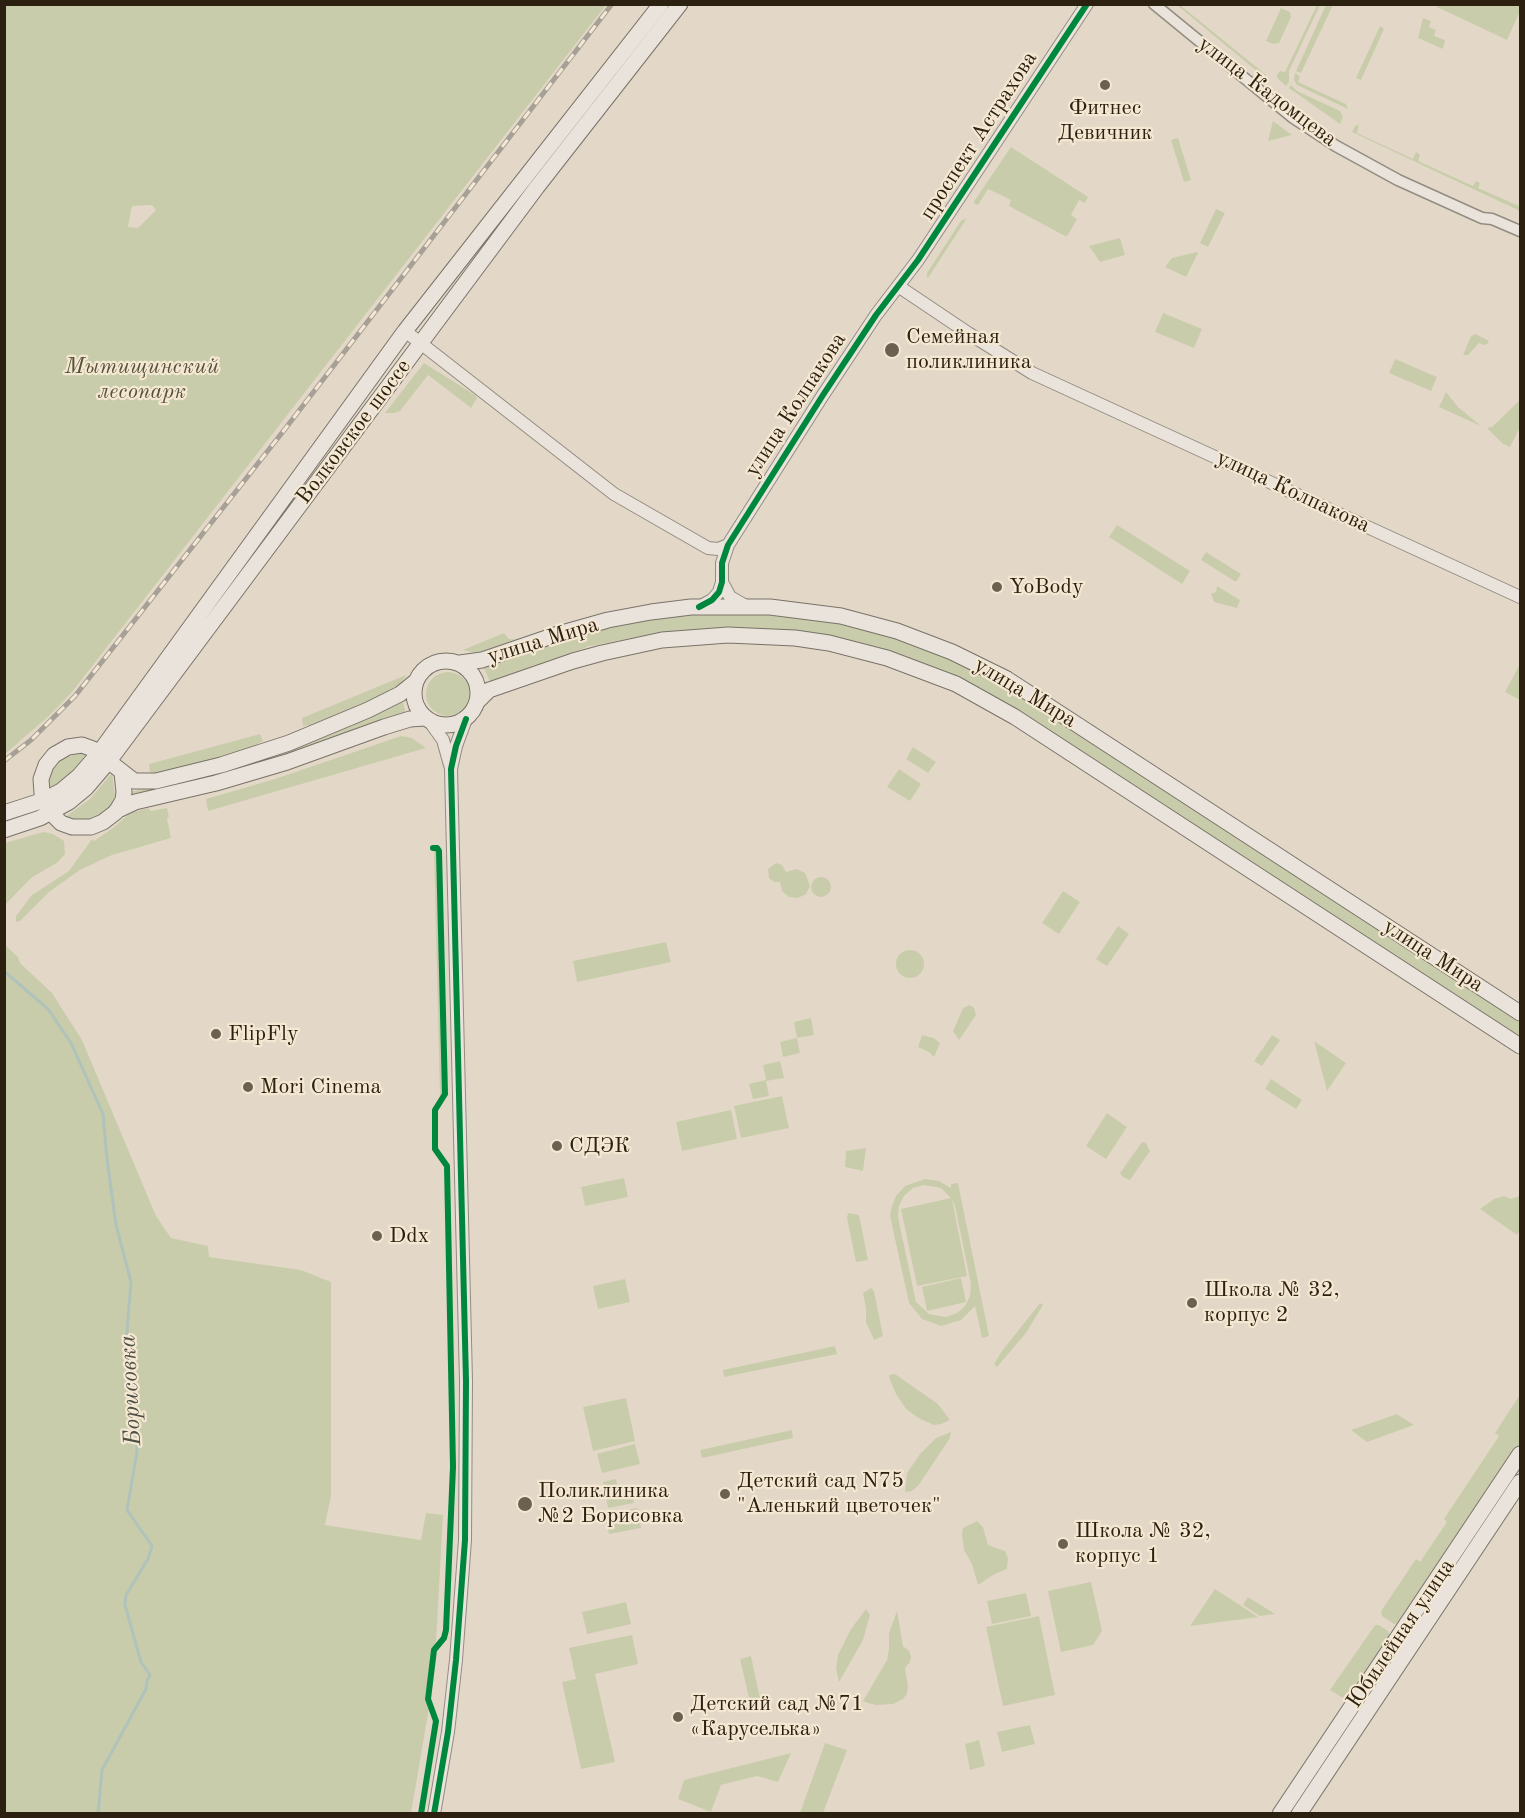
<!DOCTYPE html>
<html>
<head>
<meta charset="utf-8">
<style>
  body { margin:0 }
  #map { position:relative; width:1525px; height:1818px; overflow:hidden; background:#e3d8c7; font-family:"Old Standard TT",serif }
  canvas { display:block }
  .frame { position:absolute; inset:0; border:6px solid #2c2111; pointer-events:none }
</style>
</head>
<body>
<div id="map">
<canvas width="1525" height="1818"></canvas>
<div class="frame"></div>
</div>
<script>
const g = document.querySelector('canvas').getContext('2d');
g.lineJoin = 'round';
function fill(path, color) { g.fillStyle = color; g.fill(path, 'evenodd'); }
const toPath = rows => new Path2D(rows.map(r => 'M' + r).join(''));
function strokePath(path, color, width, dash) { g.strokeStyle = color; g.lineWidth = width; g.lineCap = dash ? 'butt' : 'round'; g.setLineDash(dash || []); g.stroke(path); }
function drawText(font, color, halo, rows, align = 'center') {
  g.font = font + ' "Old Standard TT",serif'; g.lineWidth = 4.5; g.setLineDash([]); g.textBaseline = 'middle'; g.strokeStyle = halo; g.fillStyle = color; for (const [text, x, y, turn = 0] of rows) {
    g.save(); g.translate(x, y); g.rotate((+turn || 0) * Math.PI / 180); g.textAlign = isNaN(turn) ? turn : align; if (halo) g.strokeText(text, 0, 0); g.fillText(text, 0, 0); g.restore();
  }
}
fill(toPath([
  [5,4,606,5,72,692,50,715,5,754],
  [152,205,156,210,138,228,128,227,132,206],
  [1438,4,1520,5,1520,11,1507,40,1437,7],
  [1177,5,1180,5,1266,75,1264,77],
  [1317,5,1320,5,1289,71,1289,82,1286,86,1277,78,1277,75,1280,71,1285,72],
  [1326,5,1333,5,1301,73,1296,71],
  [1281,8,1290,12,1291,17,1279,43,1273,44,1266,41],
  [1423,18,1431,21,1429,27,1436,30,1434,36,1445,40,1443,49,1418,38],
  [1380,26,1384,29,1361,80,1356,78],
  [1295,73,1300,76,1298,82,1346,104,1348,109,1297,85,1294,80],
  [1291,85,1297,91,1340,111,1343,117,1340,124,1289,88],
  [1273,121,1292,135,1268,141],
  [1359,125,1357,133,1413,159,1416,152,1420,155,1418,161,1473,186,1476,181,1480,183,1478,188,1519,206,1520,204,1520,211,1352,132,1355,126],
  [1178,138,1191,180,1184,182,1171,140],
  [1011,147,1088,197,1085,203,1079,200,1071,215,1077,219,1068,235,1065,236,1009,206,1011,200,988,189,978,205,973,203],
  [1216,209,1225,213,1208,247,1200,243],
  [967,218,928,278,927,277,927,273,961,221],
  [1120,238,1125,255,1100,262,1089,246],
  [1197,252,1198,253,1186,277,1165,267,1172,258],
  [1163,313,1202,329,1194,348,1155,332],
  [1476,334,1489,341,1488,343,1485,345,1479,343,1468,355,1463,355,1471,336],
  [1395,359,1437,377,1431,391,1389,373],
  [424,363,475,395,477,398,471,408,428,375,400,411,394,413,385,413],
  [1446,392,1458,407,1481,426,1439,407],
  [1520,400,1520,427,1510,447,1503,444,1487,428,1492,427],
  [1117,525,1190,571,1182,584,1109,537],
  [1206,552,1241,574,1236,582,1201,560],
  [1217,586,1240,600,1237,608,1214,602,1211,594,1216,592],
  [760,613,846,624,910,641,945,655,998,682,1032,702,1520,1019,1520,1040,971,684,932,667,888,651,775,630,715,628,663,632,590,646,490,682,484,668,604,627,687,614],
  [504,633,509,639,519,640,503,648,475,653,463,650],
  [1520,664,1520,700,1505,692],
  '426 694a22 22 0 1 1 44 0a22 22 0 1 1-44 0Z',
  [406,675,402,681,375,702,320,724,303,726,302,718],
  [403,702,406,714,257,765,130,797,130,792,202,775,375,715],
  [260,734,263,741,246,751,151,775,150,773,149,764],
  [401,736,412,738,426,748,208,811,206,799,275,779],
  [913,747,936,762,928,773,906,759],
  [80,753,87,754,68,776,47,791,48,776,56,763,63,758],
  [899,769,921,784,910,801,887,787],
  [112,773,115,795,112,803,105,812,92,820,77,821,65,817,90,799],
  [148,808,151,811,167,808,169,817,167,818,171,838,112,855,80,870,49,892,20,921,16,922,16,916,32,895,69,871,92,839,94,841,113,828,130,813],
  [43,832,53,834,64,841,65,854,58,862,31,878,5,905,5,843],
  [434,850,437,851,443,1092,440,1097],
  [776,863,782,865,786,872,797,869,805,873,810,886,806,894,798,898,789,897,782,891,780,882,774,882,769,878,768,869],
  '811 887a10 10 0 1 1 20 0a10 10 0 1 1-20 0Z',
  [1063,891,1080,902,1059,934,1042,923],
  [1118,926,1129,934,1107,966,1096,959],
  [666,942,671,962,577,982,573,961],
  [5,945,18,957,20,963,52,993,82,1040,156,1216,171,1238,208,1246,209,1257,301,1270,331,1282,331,1496,325,1525,421,1540,426,1513,443,1515,436,1642,432,1648,425,1698,429,1708,411,1813,5,1813],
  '896 964a14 14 0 1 1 28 0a14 14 0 1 1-28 0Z',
  [970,1005,974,1008,976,1015,959,1040,953,1031,963,1008],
  [811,1018,814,1035,797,1038,800,1053,783,1057,780,1042,797,1038,794,1022],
  [922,1035,934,1038,940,1043,934,1057,929,1052,918,1047],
  [1272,1035,1280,1040,1262,1066,1254,1061],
  [1314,1041,1346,1063,1327,1091],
  [780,1061,784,1078,766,1081,769,1096,753,1099,749,1084,766,1080,763,1065],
  [1271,1079,1302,1100,1296,1109,1265,1089],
  [782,1096,789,1128,741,1138,734,1106],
  [731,1110,737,1139,682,1151,676,1122],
  [1107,1113,1127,1127,1106,1159,1086,1146],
  [1142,1142,1146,1143,1150,1151,1130,1180,1123,1177,1120,1173],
  [866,1148,863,1171,845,1167,846,1151],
  [624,1178,628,1197,585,1206,581,1187],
  [925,1179,939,1181,951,1188,951,1184,958,1183,989,1336,982,1338,975,1306,961,1320,941,1326,922,1319,909,1303,890,1216,891,1209,896,1196,905,1186],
  [924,1185,941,1188,951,1198,901,1209,917,1286,967,1276,952,1199,955,1206,971,1284,970,1296,965,1306,957,1313,946,1317,929,1314,916,1302,898,1217,899,1206,904,1196,913,1188],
  [1504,1196,1511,1199,1520,1196,1520,1230,1517,1235,1480,1209,1494,1199],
  [848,1213,859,1215,868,1260,856,1262,847,1218],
  [961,1278,966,1302,927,1311,922,1287],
  [625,1279,630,1302,598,1309,593,1286],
  [871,1288,874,1291,883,1336,874,1340,866,1322,866,1308,863,1293],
  [1040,1303,1043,1305,1026,1333,997,1367,994,1364,1002,1351],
  [835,1346,837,1354,724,1377,723,1370],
  [895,1374,938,1404,950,1420,941,1424,934,1425,920,1419,906,1409,896,1394,890,1380,889,1375],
  [1519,1396,1520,1445,1400,1623,1394,1624,1382,1616,1381,1611,1416,1559,1420,1562,1447,1522,1444,1519,1499,1436,1495,1433],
  [626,1398,635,1441,593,1451,583,1407],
  [1397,1414,1414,1425,1367,1442,1351,1430],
  [792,1430,793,1438,702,1458,700,1450],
  [951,1432,950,1438,918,1486,912,1491,905,1492,907,1473,920,1454,936,1438],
  [635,1444,640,1464,602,1473,597,1454],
  [616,1479,619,1493,631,1490,634,1503,608,1508,603,1482],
  [637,1508,641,1528,609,1534,605,1514],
  [977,1521,983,1527,988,1545,1005,1551,1008,1558,1007,1569,993,1575,978,1585,972,1564,964,1550,962,1534,963,1528],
  [1091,1582,1102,1631,1093,1645,1061,1652,1048,1591],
  [1215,1589,1258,1617,1190,1626],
  [1026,1593,1031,1616,992,1624,987,1601],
  [1248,1597,1275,1614,1260,1616,1243,1605],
  [626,1602,631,1624,587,1634,582,1612],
  [866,1609,870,1615,863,1640,839,1682,836,1669,838,1655,851,1629],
  [897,1611,903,1646,909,1651,911,1656,910,1662,905,1668,908,1686,907,1694,903,1699,893,1704,876,1705,868,1703,863,1701,887,1660,889,1649,889,1633],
  [1039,1616,1055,1695,1003,1706,986,1627],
  [1375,1625,1379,1625,1388,1631,1390,1636,1348,1701,1330,1690],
  [632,1635,638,1664,595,1674,615,1762,581,1769,562,1682,576,1679,569,1648],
  [751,1656,762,1708,752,1711,740,1659],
  [1030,1725,1035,1744,1002,1752,997,1732],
  [979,1740,985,1766,970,1770,965,1744],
  [825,1743,847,1750,823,1813,800,1813],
  [791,1753,778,1782,757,1776,721,1785,711,1812,678,1799,684,1780]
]), '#c9ccab');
strokePath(toPath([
  [4,971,48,1009,71,1043,103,1114,107,1159,116,1225,131,1282,126,1343,137,1429,137,1452,127,1510,152,1546,148,1559,126,1595,125,1605,141,1662,150,1675,147,1681,146,1689,102,1770,98,1814]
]), '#b0c3bb', 3);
const minor = toPath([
  [1154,4,1292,117,1336,146,1398,180,1482,218,1492,219,1520,231]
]);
const tertiary = toPath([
  [898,286,968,333,1032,373,1520,597],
  [405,331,614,494,708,548,718,549,728,545],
  [722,582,730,597,746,606],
  [701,606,712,600,719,592,722,582,722,563,728,545,823,395,876,315,918,260,1087,4],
  [430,722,443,740,450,765],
  [434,1814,448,1732,456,1660,465,1540,466,1381,451,769,456,746,466,719]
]);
const secondary = toPath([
  '414 693a32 32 0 1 1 64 0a32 32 0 1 1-64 0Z',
  [460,663,482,660,555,635,608,620,651,612,691,607,770,607,841,616,897,631,952,652,1007,679,1520,1013],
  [478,701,489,690,495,688,573,661,602,653,662,640,728,635,795,638,829,643,887,658,956,684,1015,717,1520,1046],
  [122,773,124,792,123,800,116,812,103,822,91,827,72,827,61,823,51,813,42,793,41,779,46,765,54,755,68,747,82,745,93,749,134,781,156,781,221,765,289,743,368,710,400,694,415,682],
  [116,811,135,802,216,783,287,762,384,727,410,719,425,718],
  [4,813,44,800,61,791,79,776,99,753,405,331,661,4],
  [4,830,40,818,69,802,86,788,109,761,537,187,680,4],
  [1280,1814,1520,1454],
  [1299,1814,1520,1482]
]);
strokePath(minor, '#938c81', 13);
strokePath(tertiary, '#938c81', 14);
strokePath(secondary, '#797268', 17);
strokePath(minor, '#e9e3db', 10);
strokePath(tertiary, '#e9e3db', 12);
strokePath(secondary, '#e9e3db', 15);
const rail = toPath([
  [4,761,31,740,75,696,285,429,612,4]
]);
strokePath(rail, '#a6a097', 5);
strokePath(rail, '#f5e8d3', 3, [9]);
strokePath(toPath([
  [699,607,712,600,719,592,722,582,722,563,728,545,823,395,876,315,918,260,1087,4],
  [421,1814,436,1721,428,1699,434,1650,444,1638,446,1630,453,1467,447,1166,435,1149,435,1110,445,1094,439,851,437,848,433,848],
  [434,1814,448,1732,456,1660,465,1540,466,1381,451,769,456,746,466,719]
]), '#00873e', 6);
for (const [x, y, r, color] of [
  [1105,85,6,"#6c6151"],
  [892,350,8,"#6c6151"],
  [997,587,6,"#6c6151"],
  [216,1034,6,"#6c6151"],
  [248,1087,6,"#6c6151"],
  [557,1146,6,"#6c6151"],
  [377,1236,6,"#6c6151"],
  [1192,1303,6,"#6c6151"],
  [725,1494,6,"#6c6151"],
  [525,1504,8,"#6c6151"],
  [1063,1544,6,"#6c6151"],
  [678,1717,6,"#6c6151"]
]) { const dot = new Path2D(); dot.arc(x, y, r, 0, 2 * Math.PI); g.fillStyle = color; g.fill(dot); strokePath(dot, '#f5e8d3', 2); }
drawText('22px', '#2c2111', '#f5e8d3', [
  ["улица Кадомцева",1267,92,37],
  ["проспект Астрахова",979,136,-57],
  ["улица Колпакова",796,405,-57],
  ["Волковское шоссе",354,432,-53],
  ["улица Колпакова",1293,492,25],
  ["улица Мира",543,641,-17],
  ["улица Мира",1025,693,31],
  ["улица Мира",1433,956,33],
  ["Юбилейная улица",1401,1634,-56]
]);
drawText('22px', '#2c2111', '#f5e8d3', [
  ["Фитнес",1105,108,"center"],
  ["Девичник",1105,133,"center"],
  ["Семейная",906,337],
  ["поликлиника",906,362],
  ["YoBody",1009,587],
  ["FlipFly",228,1034],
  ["Mori Cinema",260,1087],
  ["СДЭК",569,1146],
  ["Ddx",389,1236],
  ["Школа № 32,",1204,1290],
  ["корпус 2",1204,1315],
  ["Детский сад N75",737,1481],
  ["\"Аленький цветочек\"",737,1506],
  ["Поликлиника",538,1491],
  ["№2 Борисовка",538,1516],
  ["Школа № 32,",1075,1531],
  ["корпус 1",1075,1556],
  ["Детский сад №71",690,1704],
  ["«Каруселька»",690,1729]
], 'left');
drawText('italic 22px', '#555138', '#f5e8d3', [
  ["Мытищинский",142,367],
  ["лесопарк",142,392]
]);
drawText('italic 24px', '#4d4f43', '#f5e8d3', [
  ["Борисовка",131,1390,-93]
]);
</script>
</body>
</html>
